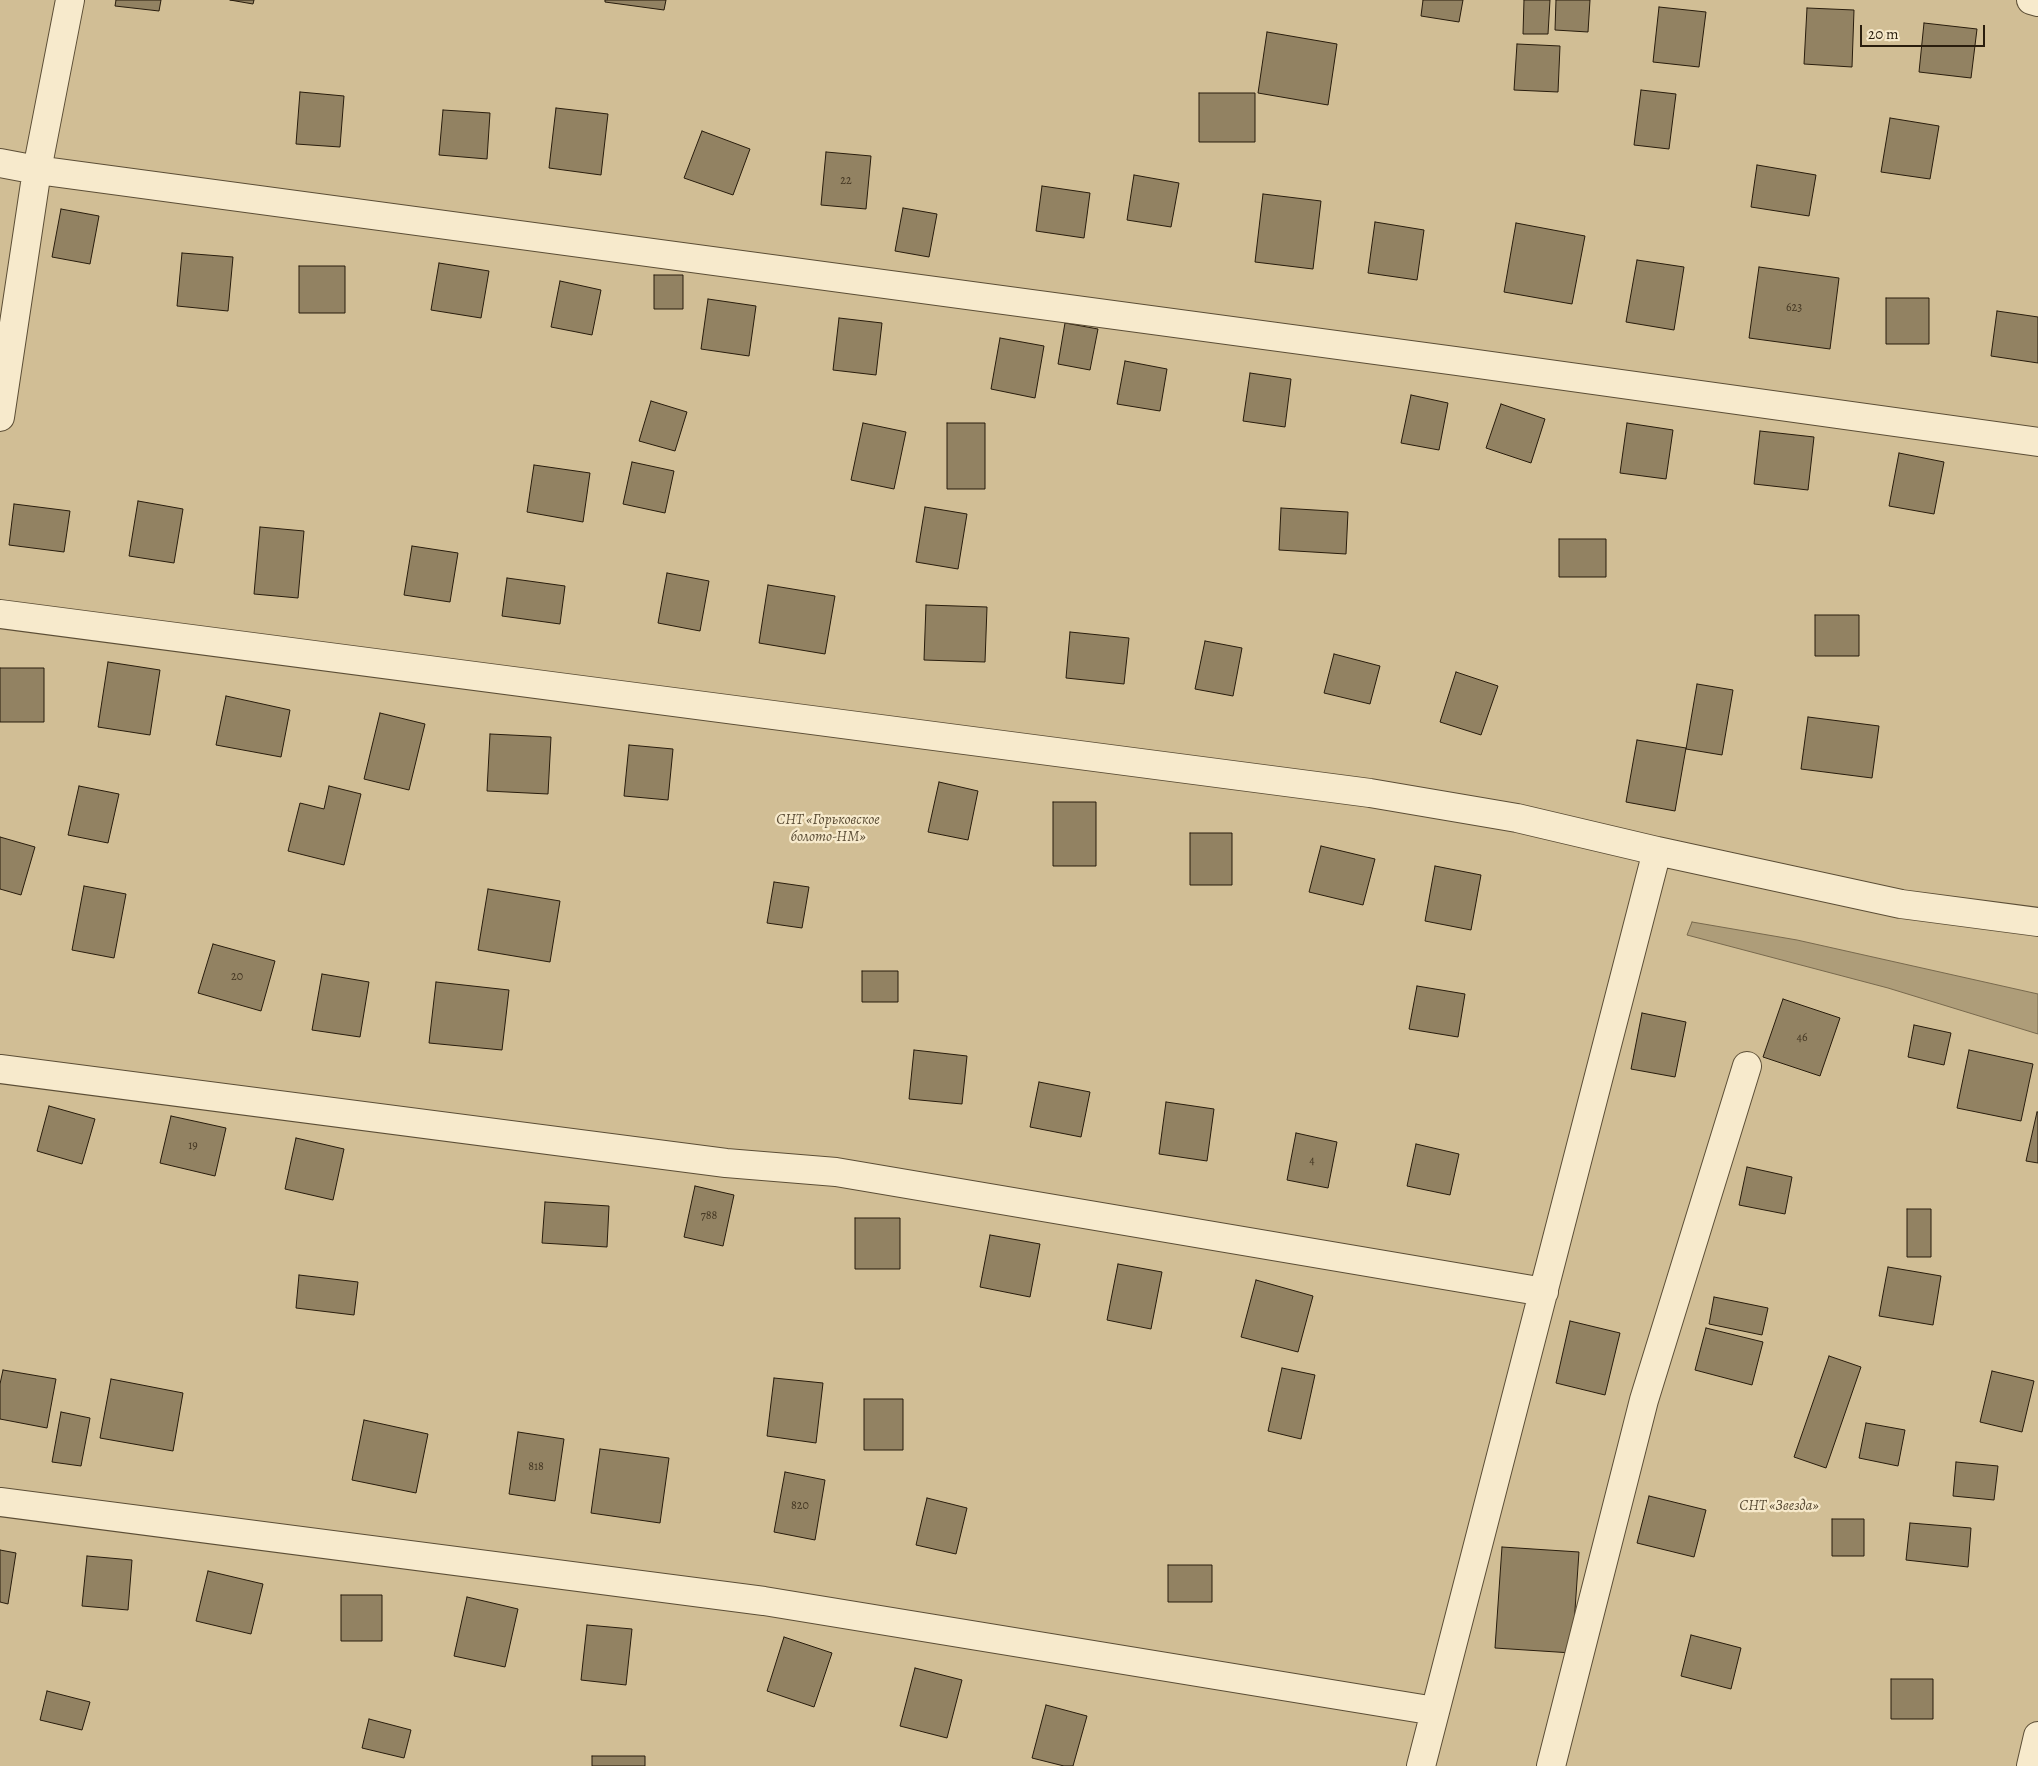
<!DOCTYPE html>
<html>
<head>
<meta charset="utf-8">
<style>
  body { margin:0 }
  #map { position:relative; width:2038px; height:1766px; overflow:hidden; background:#f3dfb1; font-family:Alegreya,serif }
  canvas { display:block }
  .scale { position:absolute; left:1860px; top:25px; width:125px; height:22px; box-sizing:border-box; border:2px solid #291d0d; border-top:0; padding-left:6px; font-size:15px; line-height:18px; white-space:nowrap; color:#291d0d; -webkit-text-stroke:4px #f7eacc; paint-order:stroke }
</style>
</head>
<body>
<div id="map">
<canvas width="2038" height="1766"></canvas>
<div class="scale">20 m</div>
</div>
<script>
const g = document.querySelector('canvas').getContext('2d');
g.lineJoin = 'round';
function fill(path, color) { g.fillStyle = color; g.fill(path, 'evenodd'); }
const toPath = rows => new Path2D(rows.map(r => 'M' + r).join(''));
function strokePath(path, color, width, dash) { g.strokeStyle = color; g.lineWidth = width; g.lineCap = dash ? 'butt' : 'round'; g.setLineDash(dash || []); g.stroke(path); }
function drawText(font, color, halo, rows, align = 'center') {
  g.font = font + ' Alegreya,serif'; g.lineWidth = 4.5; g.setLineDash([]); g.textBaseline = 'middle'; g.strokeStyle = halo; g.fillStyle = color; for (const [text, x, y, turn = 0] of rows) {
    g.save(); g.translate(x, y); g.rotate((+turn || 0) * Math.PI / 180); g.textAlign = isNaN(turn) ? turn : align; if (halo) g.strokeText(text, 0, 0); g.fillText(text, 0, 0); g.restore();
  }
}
fill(toPath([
  [0,0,2038,0,2038,1766,0,1766]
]), '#d1be95');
const water = toPath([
  [1692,922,1797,940,2038,994,2038,1034,1888,988,1687,935,1692,922]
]);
fill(water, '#ae9d79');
strokePath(water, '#796a4e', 1);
const building = toPath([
  [116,0,161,0,159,11,115,6,116,0],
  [230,0,254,0,253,4,230,0],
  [605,0,666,0,664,10,605,2,605,0],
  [1423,0,1463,0,1459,22,1421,16,1423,0],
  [1524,0,1550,0,1548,34,1523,34,1524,0],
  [1556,0,1590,0,1588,32,1555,30,1556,0],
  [1659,7,1706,12,1699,67,1653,62,1659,7],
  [1807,8,1854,10,1852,67,1804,64,1807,8],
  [1924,23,1977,29,1971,78,1919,72,1924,23],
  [1267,32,1337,44,1328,105,1258,93,1267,32],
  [1517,44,1560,46,1558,92,1514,90,1517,44],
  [1641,90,1676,94,1669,149,1634,145,1641,90],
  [300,92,344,96,340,147,296,144,300,92],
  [1199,93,1255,93,1255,142,1199,142,1199,93],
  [556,108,608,114,601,175,549,168,556,108],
  [443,110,490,113,487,159,439,155,443,110],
  [1890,118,1939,126,1930,179,1881,172,1890,118],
  [702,131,750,149,733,195,684,178,702,131],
  [826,152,871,156,866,209,821,205,826,152],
  [1757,165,1816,175,1809,216,1751,207,1757,165],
  [1134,175,1179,183,1171,227,1127,220,1134,175],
  [1042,186,1090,193,1084,238,1036,231,1042,186],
  [1263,194,1321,201,1313,269,1255,262,1263,194],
  [903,208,937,214,929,257,895,251,903,208],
  [61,209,99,216,90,264,52,257,61,209],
  [1375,222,1424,230,1417,280,1368,273,1375,222],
  [1516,223,1585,236,1572,304,1504,292,1516,223],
  [182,253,233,257,228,311,177,306,182,253],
  [1637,260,1684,267,1674,330,1626,322,1637,260],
  [439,263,489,271,481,318,431,310,439,263],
  [299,266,345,266,345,313,299,313,299,266],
  [1759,267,1839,278,1830,349,1749,338,1759,267],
  [654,275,683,275,683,309,654,309,654,275],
  [560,281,601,290,592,335,551,327,560,281],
  [1886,298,1929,298,1929,344,1886,344,1886,298],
  [708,299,756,306,749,356,701,349,708,299],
  [1997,311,2038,317,2038,363,1991,356,1997,311],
  [839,318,882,323,876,375,833,370,839,318],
  [1065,323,1098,329,1090,370,1058,364,1065,323],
  [1000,338,1044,346,1035,398,991,389,1000,338],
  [1125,361,1167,369,1160,411,1117,404,1125,361],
  [1250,373,1291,379,1285,427,1243,421,1250,373],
  [1411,395,1448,403,1439,450,1401,443,1411,395],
  [651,401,687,412,675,451,639,441,651,401],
  [1501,404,1545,419,1531,463,1486,448,1501,404],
  [863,423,906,432,894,489,851,480,863,423],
  [947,423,985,423,985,489,947,489,947,423],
  [1627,423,1673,430,1666,479,1620,473,1627,423],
  [1760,431,1814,437,1808,490,1754,484,1760,431],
  [1899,453,1944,462,1934,514,1889,506,1899,453],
  [632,462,674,471,665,513,623,504,632,462],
  [534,465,590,473,583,522,527,512,534,465],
  [138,501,183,509,174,563,129,556,138,501],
  [14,504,70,511,64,552,9,545,14,504],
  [925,507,967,514,958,569,916,562,925,507],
  [1281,508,1348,512,1346,554,1279,550,1281,508],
  [260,527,304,531,298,598,254,594,260,527],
  [1559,539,1606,539,1606,577,1559,577,1559,539],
  [412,546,458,553,450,602,404,595,412,546],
  [667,573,709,581,700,631,658,623,667,573],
  [507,578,565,586,560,624,502,616,507,578],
  [768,585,835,596,825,654,759,643,768,585],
  [926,605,987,607,985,662,924,660,926,605],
  [1815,615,1859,615,1859,656,1815,656,1815,615],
  [1070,632,1129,638,1124,684,1066,678,1070,632],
  [1205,641,1242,648,1233,696,1195,689,1205,641],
  [1334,654,1380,666,1370,704,1324,693,1334,654],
  [108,662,160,670,150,735,98,727,108,662],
  [0,668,44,668,44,722,0,722,0,668],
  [1456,672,1498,686,1481,735,1440,722,1456,672],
  [1697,684,1733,690,1722,755,1686,749,1697,684],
  [226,696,290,710,281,757,216,745,226,696],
  [380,713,425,724,409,790,364,779,380,713],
  [1808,717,1879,726,1872,778,1801,769,1808,717],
  [490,734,551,737,548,794,487,791,490,734],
  [1637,740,1686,748,1675,811,1626,802,1637,740],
  [629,745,673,749,668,800,624,796,629,745],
  [939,782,978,791,968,840,928,832,939,782],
  [79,786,119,794,108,843,68,835,79,786],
  [329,786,361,794,344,865,288,851,300,803,324,809,329,786],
  [1053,802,1096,802,1096,866,1053,866,1053,802],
  [1190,833,1232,833,1232,885,1190,885,1190,833],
  [0,837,35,847,21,895,0,889,0,837],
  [1321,846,1375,859,1363,905,1309,892,1321,846],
  [1435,866,1481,875,1471,930,1425,921,1435,866],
  [774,882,809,887,802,928,767,923,774,882],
  [84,886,126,894,114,958,72,950,84,886],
  [488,889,560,901,550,962,478,950,488,889],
  [213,944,275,961,261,1011,198,993,213,944],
  [862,971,898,971,898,1002,862,1002,862,971],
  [322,974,369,982,360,1037,312,1030,322,974],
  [436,982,509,990,502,1050,429,1043,436,982],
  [1417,986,1465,994,1458,1037,1409,1029,1417,986],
  [1783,999,1840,1018,1820,1076,1763,1057,1783,999],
  [1642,1013,1686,1022,1675,1077,1631,1069,1642,1013],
  [1914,1025,1951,1033,1944,1065,1908,1057,1914,1025],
  [914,1050,967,1056,962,1104,909,1099,914,1050],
  [1969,1050,2033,1064,2021,1121,1957,1108,1969,1050],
  [1039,1082,1090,1092,1081,1137,1030,1127,1039,1082],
  [1166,1102,1214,1109,1207,1161,1159,1154,1166,1102],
  [49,1106,95,1119,82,1164,37,1151,49,1106],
  [2037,1112,2038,1112,2038,1163,2026,1161,2037,1112],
  [171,1116,226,1128,215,1176,160,1163,171,1116],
  [1296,1133,1337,1142,1328,1188,1287,1180,1296,1133],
  [296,1138,344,1149,333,1200,285,1189,296,1138],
  [1416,1144,1459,1154,1450,1195,1407,1186,1416,1144],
  [1747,1167,1792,1177,1785,1214,1739,1205,1747,1167],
  [695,1186,734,1195,723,1246,684,1237,695,1186],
  [545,1202,609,1206,607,1247,542,1243,545,1202],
  [1907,1209,1931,1209,1931,1257,1907,1257,1907,1209],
  [855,1218,900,1218,900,1269,855,1269,855,1218],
  [990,1235,1040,1244,1030,1297,980,1287,990,1235],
  [1118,1264,1162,1272,1151,1329,1107,1320,1118,1264],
  [1888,1267,1941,1276,1933,1325,1879,1316,1888,1267],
  [299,1275,358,1282,354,1315,296,1308,299,1275],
  [1256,1280,1313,1296,1298,1352,1241,1337,1256,1280],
  [1714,1297,1768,1308,1762,1335,1709,1324,1714,1297],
  [1570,1321,1620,1333,1605,1395,1556,1383,1570,1321],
  [1706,1328,1763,1342,1752,1385,1695,1370,1706,1328],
  [1829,1356,1861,1367,1826,1468,1794,1457,1829,1356],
  [1282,1368,1315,1375,1301,1439,1268,1431,1282,1368],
  [3,1370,56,1379,47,1428,0,1419,0,1384,3,1370],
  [1992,1371,2034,1381,2022,1432,1980,1422,1992,1371],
  [774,1378,823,1383,816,1443,767,1436,774,1378],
  [111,1379,183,1393,173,1451,100,1438,111,1379],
  [864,1399,903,1399,903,1450,864,1450,864,1399],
  [61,1412,90,1418,81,1466,52,1462,61,1412],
  [364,1420,428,1434,416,1493,352,1480,364,1420],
  [1866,1423,1905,1430,1898,1466,1859,1458,1866,1423],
  [518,1432,564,1439,555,1501,509,1494,518,1432],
  [600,1449,669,1458,660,1523,591,1513,600,1449],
  [1956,1462,1998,1466,1994,1500,1953,1496,1956,1462],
  [785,1472,825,1480,815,1540,774,1532,785,1472],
  [1649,1496,1706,1510,1694,1557,1637,1543,1649,1496],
  [927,1498,967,1508,956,1554,916,1545,927,1498],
  [1832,1519,1864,1519,1864,1556,1832,1556,1832,1519],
  [1910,1523,1971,1528,1968,1567,1906,1560,1910,1523],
  [1502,1547,1579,1552,1572,1653,1495,1648,1502,1547],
  [0,1550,16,1553,8,1604,0,1602,0,1550],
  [87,1556,132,1560,128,1610,82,1606,87,1556],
  [1168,1565,1212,1565,1212,1602,1168,1602,1168,1565],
  [208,1571,263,1584,251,1634,196,1621,208,1571],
  [341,1595,382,1595,382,1641,341,1641,341,1595],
  [467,1597,518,1609,505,1667,454,1656,467,1597],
  [587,1625,632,1629,626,1685,581,1680,587,1625],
  [1691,1635,1741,1648,1731,1689,1681,1676,1691,1635],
  [784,1637,832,1653,814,1707,767,1691,784,1637],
  [915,1668,962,1680,947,1738,900,1726,915,1668],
  [1891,1679,1933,1679,1933,1719,1891,1719,1891,1679],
  [47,1691,90,1702,82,1730,40,1720,47,1691],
  [1046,1705,1087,1716,1073,1766,1064,1766,1032,1758,1046,1705],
  [369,1719,411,1730,404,1758,362,1748,369,1719],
  [592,1756,645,1756,645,1766,592,1766,592,1756]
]);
fill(building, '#928262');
strokePath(building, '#291d0d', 1);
const minor = toPath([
  [2031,0,2038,2],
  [0,163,37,170,1456,361,2038,442],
  [0,417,37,170,70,0],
  [0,614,1370,793,1517,818,1657,851],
  [0,1069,726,1163,836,1172,1544,1292],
  [0,1502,764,1601,1435,1711],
  [1421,1766,1657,851,1901,904,2038,922],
  [1551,1766,1644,1400,1747,1066],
  [2031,1766,2038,1736]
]);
strokePath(minor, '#5c4e36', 30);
strokePath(minor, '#f7eacc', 28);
drawText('12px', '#433622', null, [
  ["22",846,181],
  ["623",1794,308],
  ["20",237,977],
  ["46",1802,1038],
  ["19",193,1146],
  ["4",1312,1161],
  ["788",709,1216],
  ["818",536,1467],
  ["820",800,1506]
]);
drawText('italic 15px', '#5b4d36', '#f7eacc', [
  ["СНТ «Горьковское",828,820],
  ["болото-НМ»",828,837],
  ["СНТ «Звезда»",1779,1506]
]);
</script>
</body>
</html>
